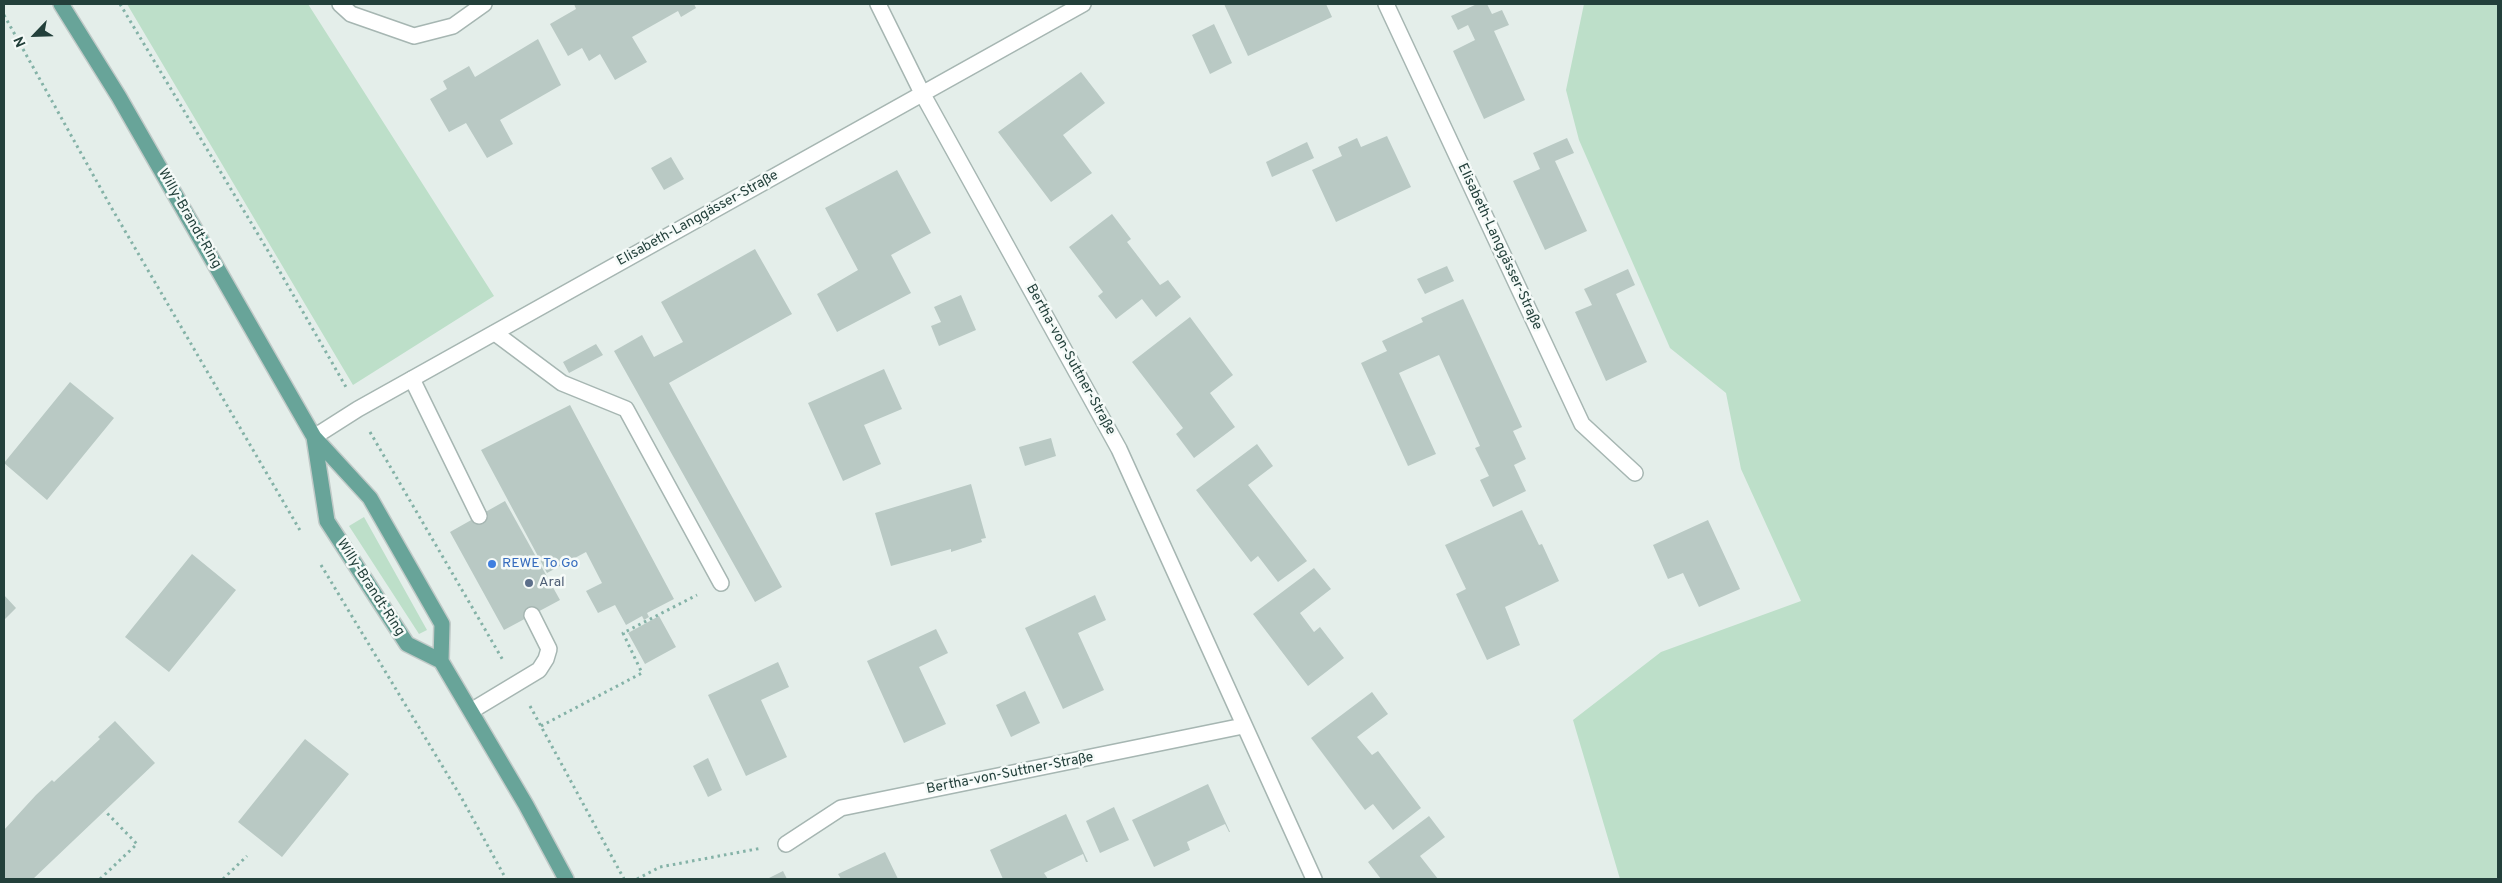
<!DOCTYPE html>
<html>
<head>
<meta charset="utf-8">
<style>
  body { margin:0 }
  #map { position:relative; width:2502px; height:883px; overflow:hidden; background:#e4eeea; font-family:Overpass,sans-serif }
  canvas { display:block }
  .frame { position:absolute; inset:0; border:5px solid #23403b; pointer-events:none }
  .north { position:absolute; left:10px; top:10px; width:50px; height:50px; -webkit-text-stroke:4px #f5faf8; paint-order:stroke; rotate:246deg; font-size:14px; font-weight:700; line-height:20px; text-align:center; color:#23403b }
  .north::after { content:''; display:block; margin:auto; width:18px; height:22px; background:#23403b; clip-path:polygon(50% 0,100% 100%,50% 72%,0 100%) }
</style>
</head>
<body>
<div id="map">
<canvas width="2502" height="883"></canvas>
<div class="frame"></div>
<div class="north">N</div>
</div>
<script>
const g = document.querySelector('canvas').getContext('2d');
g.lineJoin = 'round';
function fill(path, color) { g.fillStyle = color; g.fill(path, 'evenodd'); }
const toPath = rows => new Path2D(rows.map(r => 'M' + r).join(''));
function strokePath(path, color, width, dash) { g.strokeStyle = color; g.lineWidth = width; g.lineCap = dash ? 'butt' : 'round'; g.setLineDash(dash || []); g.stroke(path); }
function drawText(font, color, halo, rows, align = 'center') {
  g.font = font + ' Overpass,sans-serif'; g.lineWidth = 5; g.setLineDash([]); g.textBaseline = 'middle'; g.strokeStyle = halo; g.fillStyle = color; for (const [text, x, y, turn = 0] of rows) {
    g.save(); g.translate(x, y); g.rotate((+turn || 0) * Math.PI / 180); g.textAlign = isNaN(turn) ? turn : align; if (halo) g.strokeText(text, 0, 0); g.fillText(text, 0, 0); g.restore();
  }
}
fill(toPath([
  [127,4,308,4,494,296,353,385],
  [1584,4,2498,4,2498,879,1620,879,1573,720,1661,652,1801,601,1741,469,1726,393,1670,348,1579,140,1566,90],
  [364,517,427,630,419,634,349,526]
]), '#bddfc9');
fill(toPath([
  [574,4,694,4,696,8,681,17,678,11,632,37,647,62,615,80,600,54,589,61,582,48,568,56,550,24,576,9],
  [1224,4,1326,4,1332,17,1248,56],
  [1477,4,1487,4,1492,14,1502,10,1509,25,1494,31,1525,100,1484,119,1453,51,1475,40,1468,25,1458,30,1451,16],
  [1214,24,1232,63,1210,74,1192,35],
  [538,39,561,85,500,120,513,144,487,158,466,123,449,132,430,99,447,89,443,81,469,66,475,77],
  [1081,72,1105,103,1063,135,1092,173,1051,202,998,132],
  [1387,136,1411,187,1336,222,1312,170,1342,156,1338,147,1357,138,1361,147],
  [1567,138,1574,153,1555,161,1587,231,1545,250,1513,181,1540,169,1533,153],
  [1307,142,1314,158,1272,177,1266,162],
  [671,157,684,179,664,190,651,168],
  [897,170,931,233,891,255,911,293,837,332,817,294,858,270,825,208],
  [1112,214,1131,239,1127,242,1160,285,1168,280,1181,297,1156,317,1142,299,1116,319,1098,296,1103,292,1069,247],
  [755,249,792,314,669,383,782,587,755,602,614,351,642,335,654,357,683,342,661,302],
  [1447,266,1454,281,1425,294,1417,279],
  [1628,269,1635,285,1616,294,1647,362,1606,381,1575,312,1592,305,1584,289],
  [961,295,976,330,939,346,931,326,941,322,934,307],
  [1463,299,1522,427,1513,431,1526,459,1514,465,1526,491,1493,507,1480,480,1489,476,1475,448,1480,446,1439,355,1399,373,1436,454,1408,466,1361,363,1387,351,1382,341,1423,322,1421,318],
  [1190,317,1233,375,1210,393,1235,427,1194,458,1176,434,1183,428,1132,362],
  [596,344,603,355,569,373,563,362],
  [884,369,902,409,864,425,881,464,843,481,808,403],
  [70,382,114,418,47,500,4,463],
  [570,405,674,599,647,613,649,617,644,620,642,616,626,625,615,605,598,613,586,591,602,583,586,552,547,573,481,450],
  [1051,438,1056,456,1025,466,1019,447],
  [1257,444,1273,466,1248,485,1307,561,1278,582,1258,556,1251,562,1196,490],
  [971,484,986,538,981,539,982,542,951,552,951,549,891,566,875,513],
  [505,501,560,600,504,630,450,532],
  [1522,510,1539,545,1542,544,1559,581,1505,607,1520,645,1487,660,1456,594,1466,589,1445,545],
  [1708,520,1740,589,1699,607,1683,573,1668,579,1653,545],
  [192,554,236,590,169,672,125,637],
  [1314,568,1331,589,1300,613,1314,632,1320,627,1344,658,1308,686,1253,614],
  [4,595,16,608,4,620],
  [1095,595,1106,620,1078,633,1104,690,1063,709,1025,628],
  [659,616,676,647,645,664,628,633],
  [936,629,948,653,919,667,946,724,904,743,867,661],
  [778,662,789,687,761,700,787,757,746,776,708,695],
  [1025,691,1040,723,1011,737,996,705],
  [1372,692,1388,714,1357,737,1372,755,1378,751,1421,808,1393,830,1373,804,1365,810,1311,738],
  [115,721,155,763,33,879,4,879,4,830,36,795,52,780,54,782,100,739,98,737],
  [305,739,349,774,282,857,238,822],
  [708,758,722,790,708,797,693,766],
  [1208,784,1230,832,1229,832,1225,824,1187,842,1190,850,1154,867,1132,820],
  [1114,807,1129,840,1100,853,1086,821],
  [1066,814,1088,862,1086,862,1083,854,1044,873,1048,879,1003,879,990,850],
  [1429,816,1445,837,1420,856,1438,879,1381,879,1368,862],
  [885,852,898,879,841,879,838,874],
  [783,871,787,879,769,879,769,878]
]), '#b9c9c4');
const lane = toPath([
  [495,333,562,383,626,409,721,583],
  [412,379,479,516],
  [471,711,539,670,546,659,549,649,532,615]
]);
const street = toPath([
  [340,4,351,14,414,36,453,26,484,4],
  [878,4,922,93,1119,449,1314,879],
  [1386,4,1582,424,1635,473],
  [314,437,358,409,1083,4],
  [786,844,841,808,1243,726]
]);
const primary = toPath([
  [61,4,119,97,314,437,370,498,442,624,441,661,526,805,566,879],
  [314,437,327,521,407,644,441,661]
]);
strokePath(lane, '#a6b6b2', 18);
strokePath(street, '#a6b6b2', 18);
strokePath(primary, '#c1cac8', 18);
strokePath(toPath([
  [120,4,268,251,346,387],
  [4,15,111,207,301,532],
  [370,432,504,662],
  [321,565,461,797,506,879],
  [530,706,624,879],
  [541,726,642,673,623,633,697,595],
  [100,879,137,844,105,811],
  [223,879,247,856],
  [637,879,660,867,762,848]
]), '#84b2a7', 3, [2.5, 4]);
strokePath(lane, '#fff', 15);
strokePath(street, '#fff', 15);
strokePath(primary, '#68a499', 15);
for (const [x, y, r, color] of [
  [492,564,5,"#3f7fe0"],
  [529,583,5,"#5c6f8a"]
]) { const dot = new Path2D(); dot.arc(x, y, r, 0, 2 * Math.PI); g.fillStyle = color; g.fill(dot); strokePath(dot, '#f5faf8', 2); }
drawText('14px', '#23403b', '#f5faf8', [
  ["Willy-Brandt-Ring",189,219,60],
  ["Elisabeth-Langgässer-Straße",698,219,-29],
  ["Elisabeth-Langgässer-Straße",1499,247,65],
  ["Bertha-von-Suttner-Straße",1070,360,61],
  ["Willy-Brandt-Ring",370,588,57],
  ["Bertha-von-Suttner-Straße",1010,774,-11]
]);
drawText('14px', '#366cbe', '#f5faf8', [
  ["REWE To Go",502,564]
], 'left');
drawText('14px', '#4e5e75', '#f5faf8', [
  ["Aral",539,583]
], 'left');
</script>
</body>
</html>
